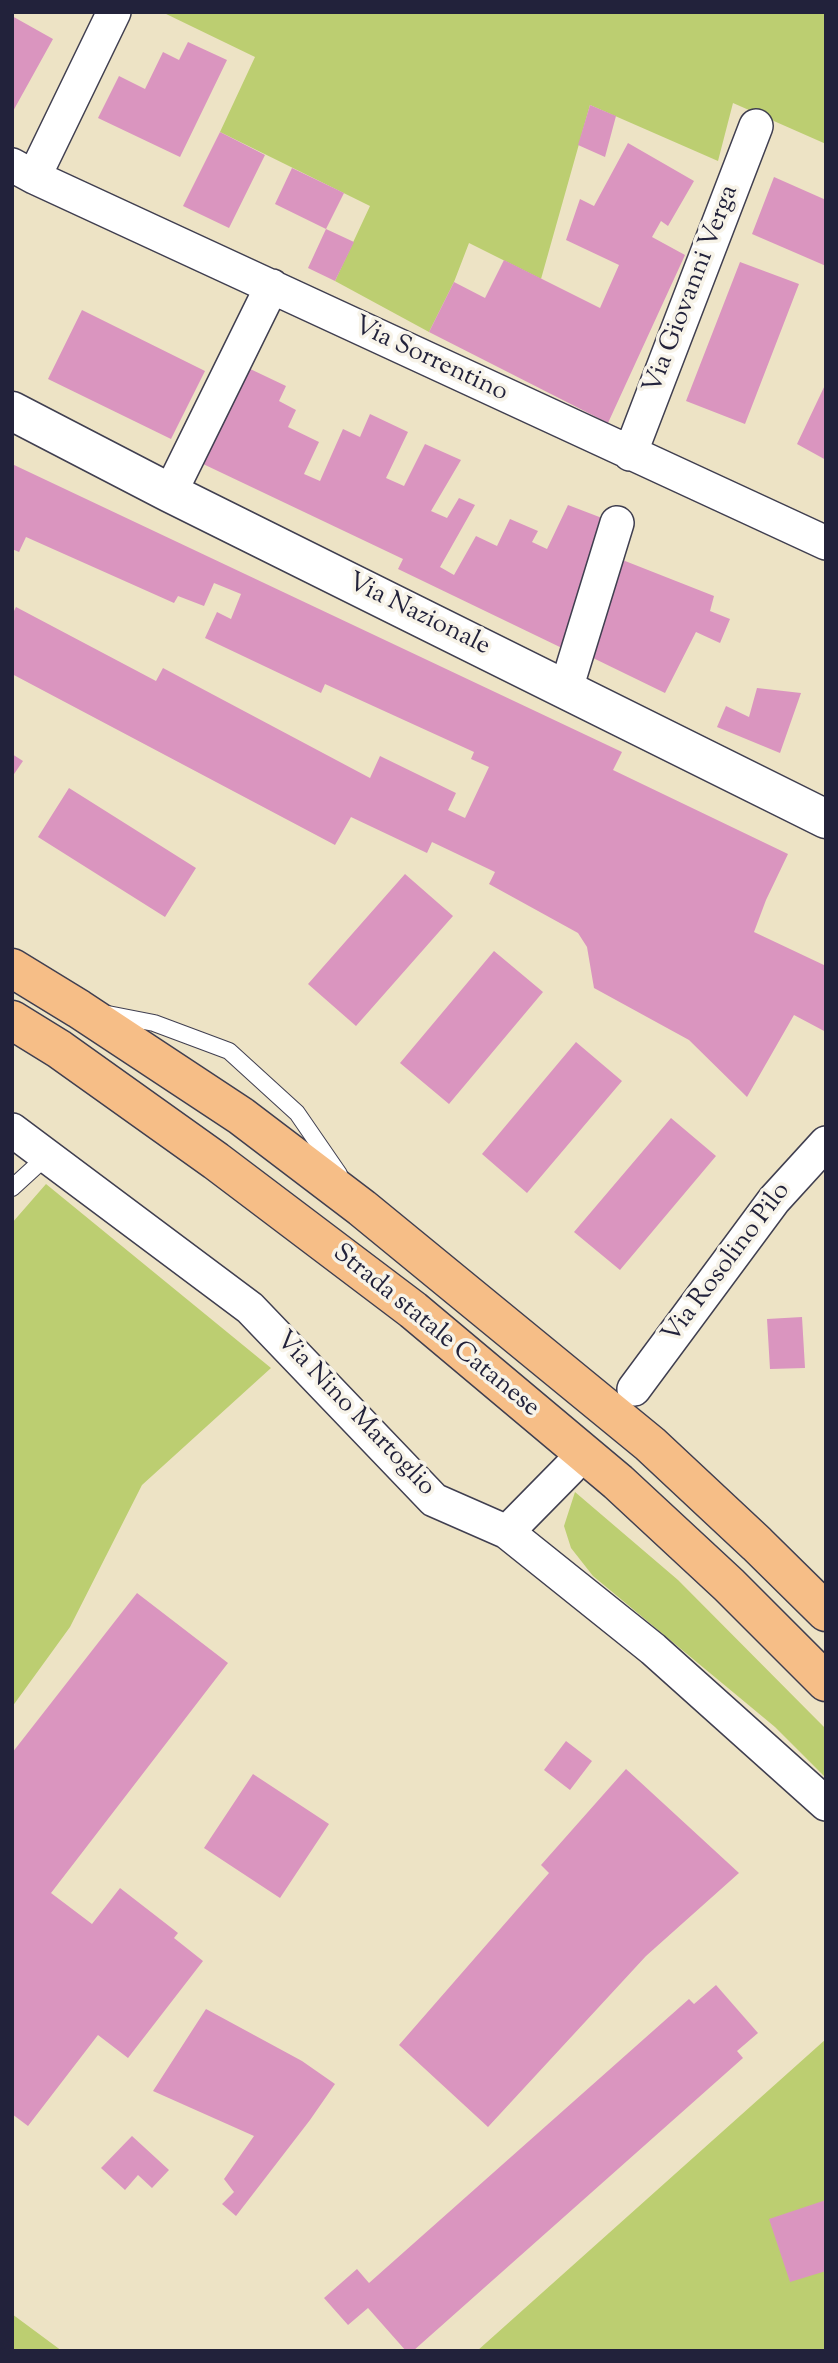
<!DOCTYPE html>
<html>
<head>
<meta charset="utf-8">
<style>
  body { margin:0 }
  #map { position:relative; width:838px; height:2363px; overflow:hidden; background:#ede3c5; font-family:"Sorts Mill Goudy",serif }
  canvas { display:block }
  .frame { position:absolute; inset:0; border:14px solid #22223b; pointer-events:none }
</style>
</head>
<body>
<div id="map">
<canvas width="838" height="2363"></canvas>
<div class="frame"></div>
</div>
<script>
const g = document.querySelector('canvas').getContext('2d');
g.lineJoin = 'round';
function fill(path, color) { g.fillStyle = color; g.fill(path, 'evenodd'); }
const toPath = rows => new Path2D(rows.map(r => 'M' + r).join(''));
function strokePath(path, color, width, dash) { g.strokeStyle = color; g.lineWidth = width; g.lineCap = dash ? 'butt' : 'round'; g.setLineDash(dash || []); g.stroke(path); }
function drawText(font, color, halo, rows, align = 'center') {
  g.font = font + ' "Sorts Mill Goudy",serif'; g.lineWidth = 7; g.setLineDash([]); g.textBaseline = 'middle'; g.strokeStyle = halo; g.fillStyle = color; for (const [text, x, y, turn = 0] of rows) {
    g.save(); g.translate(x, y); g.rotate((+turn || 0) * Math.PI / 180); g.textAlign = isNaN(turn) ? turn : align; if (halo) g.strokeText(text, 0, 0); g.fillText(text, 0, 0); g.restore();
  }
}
fill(toPath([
  [162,12,826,12,826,144,733,103,718,161,590,105,541,279,469,243,454,282,429,332,335,281,370,206,220,132,255,57],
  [46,1184,271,1368,142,1485,70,1627,12,1707,12,1223],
  [575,1492,678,1580,826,1729,826,1778,775,1727,593,1576,571,1548,564,1526],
  [826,2039,826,2351,477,2351],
  [12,2314,62,2351,12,2351]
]), '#bcce71');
fill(toPath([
  [12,16,53,39,12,113],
  [188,42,227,60,180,157,98,118,119,76,145,89,163,52,179,60],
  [590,105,616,116,605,157,578,145],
  [220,132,265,155,229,228,183,206],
  [628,143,694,181,668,226,661,221,652,237,685,255,608,423,429,332,454,282,485,298,504,260,600,308,619,265,566,240,580,199,594,206],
  [292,168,344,193,326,229,275,204],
  [774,177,826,200,826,266,752,234],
  [326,229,354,242,335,281,308,268],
  [740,262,799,284,745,424,686,401],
  [82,310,205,371,171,439,48,379],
  [246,367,286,386,279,401,296,410,288,427,319,442,304,474,320,481,343,429,360,437,370,414,408,432,386,478,404,486,425,444,461,460,431,511,447,518,459,498,475,505,440,567,454,575,476,536,497,546,510,519,538,531,532,542,547,549,568,505,602,518,564,649,398,569,403,559,201,463],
  [826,383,826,460,797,444],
  [12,464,622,752,613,770,788,854,766,900,754,932,826,966,826,1032,794,1015,747,1097,689,1040,594,988,587,947,578,933,489,884,495,872,432,842,427,853,351,817,335,845,12,674,12,615,16,607,156,681,163,668,370,778,380,756,456,793,448,810,465,818,489,767,471,759,474,752,325,684,321,693,205,638,217,612,231,619,241,594,214,583,204,606,178,596,174,603,26,537,19,552,12,549],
  [620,559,714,596,710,611,730,619,720,643,696,632,665,693,591,657],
  [757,688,801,693,780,753,717,727,726,706,749,717],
  [12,754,23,761,12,777],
  [69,788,196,868,165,917,38,837],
  [405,874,453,916,356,1026,308,984],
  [494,951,543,992,449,1104,400,1063],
  [576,1042,622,1081,527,1193,482,1154],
  [671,1118,716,1156,620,1270,574,1232],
  [802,1317,805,1368,770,1369,767,1319],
  [137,1593,228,1663,51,1893,92,1924,120,1888,178,1933,174,1938,203,1961,128,2058,98,2035,28,2126,12,2114,12,1753],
  [566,1741,592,1761,570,1790,544,1770],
  [626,1769,739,1873,646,1956,488,2127,399,2045,549,1873,541,1865],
  [253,1774,329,1824,280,1898,204,1848],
  [716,1985,758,2033,737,2051,743,2058,413,2351,406,2351,368,2308,348,2325,324,2298,357,2269,369,2283,689,1999,694,2004],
  [206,2009,302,2061,335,2084,310,2120,236,2216,222,2204,234,2192,224,2179,254,2136,153,2091],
  [132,2136,169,2170,152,2188,138,2175,125,2190,101,2168],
  [826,2200,826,2271,790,2282,769,2219]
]), '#da95bf');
strokePath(toPath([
  [570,1468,630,1394]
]), '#c4bca9', 33, [33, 17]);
const service = toPath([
  [108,1014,154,1023,229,1051,297,1113,339,1174],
  [12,1188,47,1156]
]);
const minor = toPath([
  [12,165,34,177,826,543],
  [34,177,114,12],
  [630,454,756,126],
  [170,493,272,286],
  [566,689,617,523],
  [12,1130,250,1308,434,1500,507,1532,653,1649,826,1804],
  [634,1389,774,1200,826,1143],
  [507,1532,570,1468]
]);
const tertiary = toPath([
  [12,411,170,493,826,819]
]);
const primary = toPath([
  [12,968,79,1009,241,1116,362,1208,650,1444,757,1544,826,1612],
  [12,1020,59,1049,216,1161,413,1310,618,1482,729,1585,826,1682]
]);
strokePath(service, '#403f50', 18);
strokePath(minor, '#403f50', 36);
strokePath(tertiary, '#403f50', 41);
strokePath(primary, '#403f50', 41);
strokePath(service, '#fff', 16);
strokePath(minor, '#fff', 33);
strokePath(tertiary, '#fff', 38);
strokePath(primary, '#f6be87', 38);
drawText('26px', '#22223b', '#f7f3e8', [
  ["Via Giovanni Verga",693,290,-69],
  ["Via Sorrentino",430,361,25],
  ["Via Nazionale",418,616,26],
  ["Via Rosolino Pilo",728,1264,-53],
  ["Strada statale Catanese",435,1332,39],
  ["Via Nino Martoglio",354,1415,46]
]);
</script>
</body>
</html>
